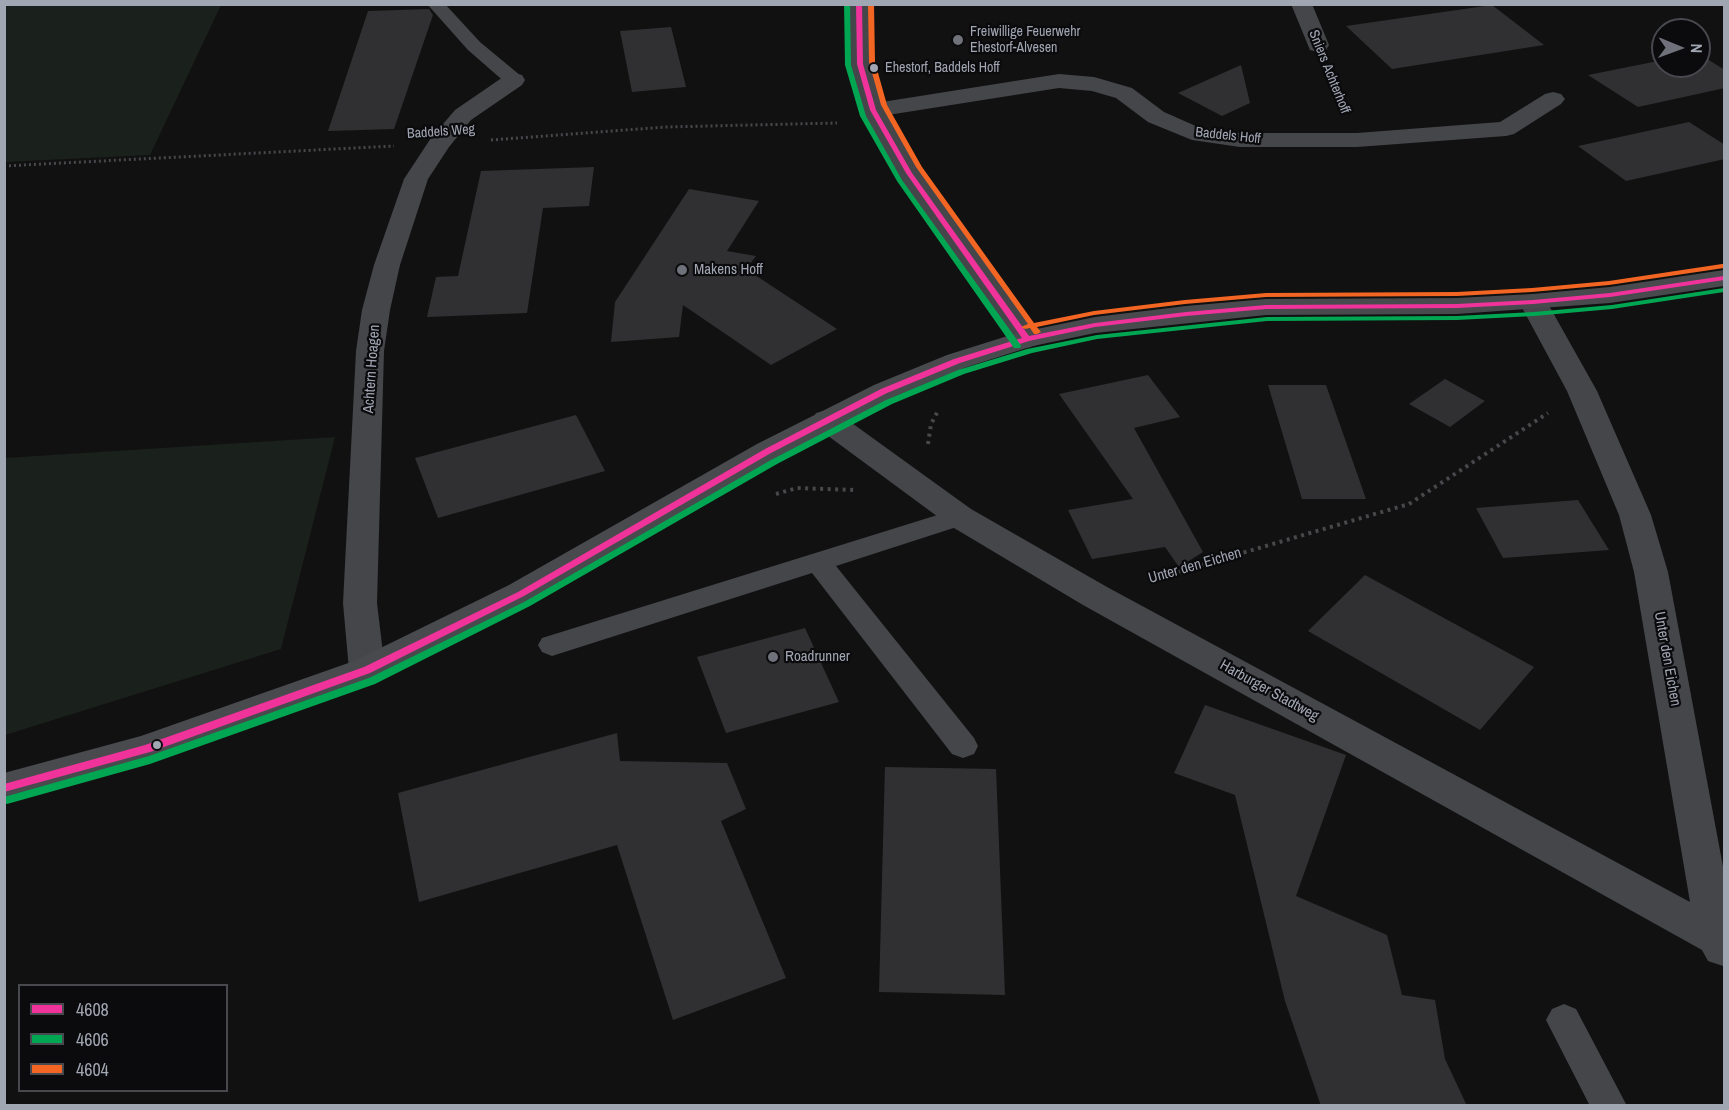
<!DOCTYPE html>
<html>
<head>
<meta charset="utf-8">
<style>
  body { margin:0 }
  #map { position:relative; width:1729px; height:1110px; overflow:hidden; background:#111; font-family:"Archivo Narrow",sans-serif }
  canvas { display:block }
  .frame { position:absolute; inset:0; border:6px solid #a1a6b3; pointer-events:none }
  .legend { position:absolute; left:18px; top:984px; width:210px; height:108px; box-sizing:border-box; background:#0b0b0d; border:2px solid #47494f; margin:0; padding:8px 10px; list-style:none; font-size:18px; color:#a1a6b3 }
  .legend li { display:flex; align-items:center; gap:12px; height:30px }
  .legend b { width:30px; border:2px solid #47494f }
  .north { position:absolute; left:1651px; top:18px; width:60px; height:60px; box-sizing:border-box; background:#0b0b0d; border:2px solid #47494f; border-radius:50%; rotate:91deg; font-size:16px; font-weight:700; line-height:24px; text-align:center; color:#a1a6b3 }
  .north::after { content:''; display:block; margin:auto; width:21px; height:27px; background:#6f727a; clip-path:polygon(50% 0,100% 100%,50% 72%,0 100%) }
</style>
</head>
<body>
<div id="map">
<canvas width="1729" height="1110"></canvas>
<div class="frame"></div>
<ul class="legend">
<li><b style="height:8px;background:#ef339a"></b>4608</li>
<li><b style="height:8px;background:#00a651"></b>4606</li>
<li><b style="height:8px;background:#f26522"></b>4604</li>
</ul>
<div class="north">N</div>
</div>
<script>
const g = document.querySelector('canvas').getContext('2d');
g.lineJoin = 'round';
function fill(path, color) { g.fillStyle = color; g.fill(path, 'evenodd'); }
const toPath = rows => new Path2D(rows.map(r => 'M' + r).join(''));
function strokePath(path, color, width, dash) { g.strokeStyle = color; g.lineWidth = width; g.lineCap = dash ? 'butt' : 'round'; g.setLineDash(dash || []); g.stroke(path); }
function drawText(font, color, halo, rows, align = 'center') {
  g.font = font + ' "Archivo Narrow",sans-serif'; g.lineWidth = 4.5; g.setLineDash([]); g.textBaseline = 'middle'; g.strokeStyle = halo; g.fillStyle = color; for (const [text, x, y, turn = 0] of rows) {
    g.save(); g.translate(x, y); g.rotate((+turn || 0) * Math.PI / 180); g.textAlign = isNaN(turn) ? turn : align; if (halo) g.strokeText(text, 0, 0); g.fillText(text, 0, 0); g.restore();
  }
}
fill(toPath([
  [4,5,5,4,221,5,150,155,5,162],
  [335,437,281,649,5,735,5,458]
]), '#1a201b');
fill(toPath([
  [1492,5,1544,45,1392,69,1346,26],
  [429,9,433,15,394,129,328,131,368,11],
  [671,27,686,87,632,92,620,31],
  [1699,54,1725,70,1725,88,1638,107,1588,75,1663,60,1663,66,1699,66],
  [1241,65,1250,103,1222,116,1178,93],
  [1689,122,1725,145,1725,159,1626,181,1578,146],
  [594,167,589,206,543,208,527,313,427,317,436,277,458,276,481,171],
  [689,189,759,201,727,251,756,256,746,269,837,329,771,365,683,305,679,337,611,342,615,302],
  [1148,375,1180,417,1134,428,1203,552,1179,567,1165,547,1092,559,1068,510,1133,499,1059,394],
  [1445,379,1485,401,1450,427,1409,404],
  [1268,385,1326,385,1366,499,1302,499],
  [576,415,605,471,438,518,415,458],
  [1578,500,1609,550,1503,558,1476,508],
  [1365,575,1534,667,1480,730,1308,631],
  [805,628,839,702,726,733,697,657],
  [1205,705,1346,755,1296,896,1387,935,1402,995,1435,1000,1445,1059,1467,1106,1321,1106,1285,1001,1235,795,1174,773],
  [617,733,620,761,727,763,746,809,721,821,786,978,673,1020,617,845,419,902,398,793],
  [885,767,996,769,1005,995,879,992]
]), '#303032');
strokePath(toPath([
  [1331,77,1343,106],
  [491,140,666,127,837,123],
  [4,166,394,146]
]), '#47484c', 3, [2, 3]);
strokePath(toPath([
  [928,444,931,424,939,409],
  [776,494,797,488,855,490],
  [1150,580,1409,504,1548,413]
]), '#47484c', 4, [3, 4.5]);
fill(toPath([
  [427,4,445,4,480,42,521,76,523,80,521,84,507,84,468,50,427,4],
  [960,508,969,511,973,517,969,523,836,566,974,738,978,746,974,754,963,758,952,754,812,573,552,656,542,652,538,645,542,638,960,508],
  [1564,1004,1576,1009,1627,1106,1590,1106,1546,1020,1552,1009,1564,1004]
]), '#45464a');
fill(toPath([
  [848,4,870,4,871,64,882,102,1059,74,1094,77,1132,88,1164,112,1198,127,1240,133,1357,133,1500,122,1545,94,1553,92,1561,94,1565,99,1561,104,1514,134,1506,136,1357,147,1240,147,1192,140,1148,122,1116,98,1092,91,1059,88,888,115,921,172,1041,339,1037,345,1027,348,1017,345,900,178,861,110,849,64,848,4],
  [1291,4,1312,4,1329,45,1326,50,1318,52,1310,50,1291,4],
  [514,73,522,75,525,80,522,85,471,120,449,147,428,179,400,265,390,310,384,351,377,603,385,670,380,679,367,683,354,679,349,670,343,603,356,351,362,310,374,265,404,179,431,138,455,110,506,75,514,73],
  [1533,294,1543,296,1547,302,1597,391,1651,515,1668,572,1724,872,1723,966,1708,961,1702,950,1083,605,949,525,816,427,812,420,816,413,827,410,838,413,971,509,1107,587,1690,902,1634,572,1619,515,1567,391,1519,302,1523,296,1533,294]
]), '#45464a');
fill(toPath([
  [1724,270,1724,286,1610,303,1457,314,1266,315,1095,333,1033,346,967,367,894,397,779,458,533,603,380,679,159,759,4,803,4,773,141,736,354,661,509,585,757,444,874,385,947,355,1017,333,1095,317,1186,306,1266,299,1457,298,1533,294,1610,287,1724,270]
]), '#494a4e');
fill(toPath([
  [856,4,862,4,863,64,876,110,912,173,1029,336,1095,323,1186,312,1266,305,1457,304,1533,300,1610,293,1724,276,1724,280,1610,297,1533,304,1457,308,1266,309,1186,316,1095,327,1029,341,960,363,887,393,771,453,524,596,370,673,150,752,4,792,4,784,145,745,364,667,518,592,765,449,881,389,954,359,1022,338,906,173,870,110,857,64,856,4]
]), '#ef339a');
fill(toPath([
  [844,4,850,4,851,65,866,116,902,180,1020,344,1021,346,1020,348,1014,348,897,181,860,116,845,65,844,4],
  [1724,288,1724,292,1612,309,1534,316,1457,320,1267,321,1097,339,1032,353,964,374,892,404,777,464,530,606,375,684,150,764,7,804,4,803,4,797,149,756,369,678,524,602,771,460,886,400,958,370,1027,349,1097,335,1267,317,1457,316,1534,312,1612,305,1724,288]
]), '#00a651');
fill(toPath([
  [868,4,874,4,875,62,887,105,922,167,1034,323,1094,311,1185,300,1266,293,1457,292,1532,288,1609,281,1722,264,1724,264,1724,268,1609,285,1532,292,1457,296,1266,297,1185,304,1094,315,1037,327,1041,332,1037,334,1034,334,1030,328,1025,329,1021,327,1028,324,916,167,881,105,869,62,868,4]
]), '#f26522');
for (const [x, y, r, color] of [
  [958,40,6,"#6f727a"],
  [874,68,5,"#a1a6b3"],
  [682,270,6,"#6f727a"],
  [773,657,6,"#6f727a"],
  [157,745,5,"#a1a6b3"]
]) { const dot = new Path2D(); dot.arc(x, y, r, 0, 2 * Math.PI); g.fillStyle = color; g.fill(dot); strokePath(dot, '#0b0b0d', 2); }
drawText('14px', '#a1a6b3', '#0b0b0d', [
  ["Freiwillige Feuerwehr",970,32],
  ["Ehestorf-Alvesen",970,48]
], 'left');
drawText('14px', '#a1a6b3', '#0b0b0d', [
  ["Ehestorf, Baddels Hoff",885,68]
], 'left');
drawText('14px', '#a1a6b3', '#0b0b0d', [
  ["Sniers Achterhoff",1329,72,68],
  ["Baddels Weg",441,132,-4],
  ["Baddels Hoff",1228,136,6]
]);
drawText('15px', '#a1a6b3', '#0b0b0d', [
  ["Makens Hoff",694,270],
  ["Roadrunner",785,657]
], 'left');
drawText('15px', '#a1a6b3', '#0b0b0d', [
  ["Achtern Hoagen",372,369,-86],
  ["Unter den Eichen",1195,566,-16],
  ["Unter den Eichen",1667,659,80],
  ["Harburger Stadtweg",1269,691,29]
]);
</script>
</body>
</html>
